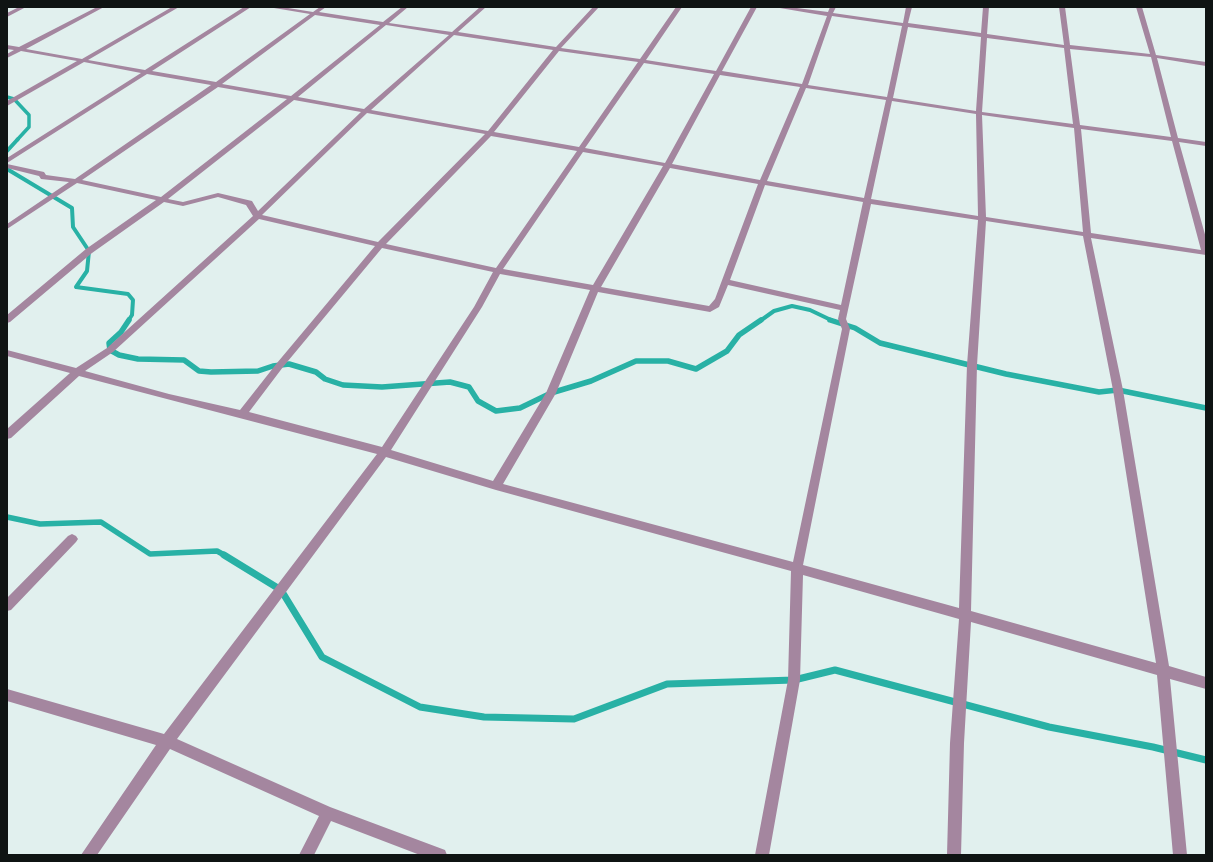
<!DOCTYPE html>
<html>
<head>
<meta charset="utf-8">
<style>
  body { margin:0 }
  #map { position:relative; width:1213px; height:862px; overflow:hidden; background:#e1f0ee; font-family:Poppins,sans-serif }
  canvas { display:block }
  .frame { position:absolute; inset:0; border:8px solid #0f1413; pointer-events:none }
</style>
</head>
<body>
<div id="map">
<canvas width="1213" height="862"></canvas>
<div class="frame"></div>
</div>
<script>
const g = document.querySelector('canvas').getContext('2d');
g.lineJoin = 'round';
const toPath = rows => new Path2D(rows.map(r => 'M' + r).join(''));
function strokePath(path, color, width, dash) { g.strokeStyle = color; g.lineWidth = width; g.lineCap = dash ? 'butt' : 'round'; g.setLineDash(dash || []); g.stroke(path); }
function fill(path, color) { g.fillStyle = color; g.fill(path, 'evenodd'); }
strokePath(toPath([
  [7,97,14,99,29,115,29,127,17,140]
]), '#28b1a5', 3.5);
strokePath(toPath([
  [7,151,18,139],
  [7,169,72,208,73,227,89,251,87,271,76,287,128,294,133,300,132,315,128,321],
  [760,321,774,311,792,306,810,310,833,321]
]), '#28b1a5', 4);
strokePath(toPath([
  [129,320,121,332,109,343,110,350,119,355,138,359,184,360,199,371,211,372,258,371,273,366,289,364,316,372,325,379,343,385,382,387,450,382,469,387,478,401,496,411,520,408,551,393,591,381,636,361,668,361,696,369,727,351,739,335,761,320],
  [830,320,855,328,880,343,1006,374,1099,392,1118,390,1206,408],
  [7,517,40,524,101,522,150,554,217,551,226,556]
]), '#28b1a5', 5.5);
strokePath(toPath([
  [224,555,281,590,322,657,420,707,484,717,574,719,667,684,794,680,835,670,1049,727,1153,747,1206,760]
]), '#28b1a5', 7);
fill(toPath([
  [19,7,26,7,7,17,7,13,19,7],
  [97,7,104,7,26,49,82,59,172,7,179,7,88,60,145,70,244,7,251,7,152,71,216,82,310,14,268,7,282,7,313,12,320,7,326,7,319,12,383,22,402,7,408,7,389,23,452,32,480,7,486,7,458,32,556,47,593,7,599,7,561,48,640,59,676,7,682,7,646,60,716,71,751,7,757,7,722,71,802,84,827,16,774,7,789,7,828,12,830,7,836,7,833,13,903,23,906,7,912,7,908,23,981,33,983,7,989,7,987,34,1064,45,1059,7,1065,7,1070,45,1150,54,1136,7,1142,7,1156,55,1206,62,1206,66,1157,58,1178,138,1206,142,1206,146,1179,142,1206,238,1206,255,1091,238,1123,390,1169,666,1206,677,1206,689,1170,679,1187,855,1173,855,1157,675,971,622,964,743,961,855,947,855,950,743,959,619,803,575,800,680,769,855,755,855,788,680,791,571,496,490,386,457,177,739,330,807,445,850,447,855,420,855,331,821,314,855,299,855,319,816,170,749,97,855,81,855,156,745,7,701,7,689,164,734,377,454,79,376,11,438,7,439,7,429,70,373,7,356,7,350,76,368,107,348,253,216,246,205,218,197,183,206,164,202,92,253,10,322,7,323,7,315,86,249,156,200,77,183,7,229,7,224,69,182,41,179,39,176,7,168,7,164,44,172,46,175,75,179,211,85,147,74,7,163,7,158,141,73,84,62,7,106,7,101,77,61,21,51,7,58,7,54,14,50,7,49,7,45,19,47,97,7],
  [315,15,380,25,291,96,222,84,315,15],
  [832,16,902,26,887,97,808,85,832,16],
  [386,25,449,35,364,109,298,97,386,25],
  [908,27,981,37,976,111,893,98,908,27],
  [454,35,553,50,488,131,371,110,454,35],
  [987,38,1064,48,1073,124,982,112,987,38],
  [1070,49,1151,57,1171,137,1080,125,1070,49],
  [559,51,638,62,579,147,494,132,559,51],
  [644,63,714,74,665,163,585,148,644,63],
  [720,75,800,87,760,180,672,164,720,75],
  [218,87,287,99,161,197,82,180,218,87],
  [806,88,886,100,864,198,767,181,806,88],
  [294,100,361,112,258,211,252,201,218,193,183,202,168,199,294,100],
  [892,101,976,114,978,216,871,199,892,101],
  [367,113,485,134,378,242,262,215,367,113],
  [982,115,1074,128,1083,232,986,217,982,115],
  [1081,129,1172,141,1201,250,1091,233,1081,129],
  [491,136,577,151,496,268,386,244,491,136],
  [583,152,663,166,593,285,503,269,583,152],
  [670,168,758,184,715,299,709,306,601,287,670,168],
  [765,185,863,202,841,305,730,280,765,185],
  [871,204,978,220,967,365,959,608,803,565,850,329,846,319,871,204],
  [259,219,375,246,277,363,240,410,169,394,85,371,113,352,259,219],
  [986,221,1083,236,1113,390,1156,663,971,611,977,365,986,221],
  [382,248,493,272,474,307,382,447,249,412,283,367,382,248],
  [500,274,590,290,546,393,493,481,391,450,482,307,500,274],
  [728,285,840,310,838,319,842,329,793,562,503,484,556,393,598,292,710,312,719,307,728,285],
  [72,534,76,536,78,539,76,542,11,610,7,611,7,598,68,536,72,534]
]), '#a4869f');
</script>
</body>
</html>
